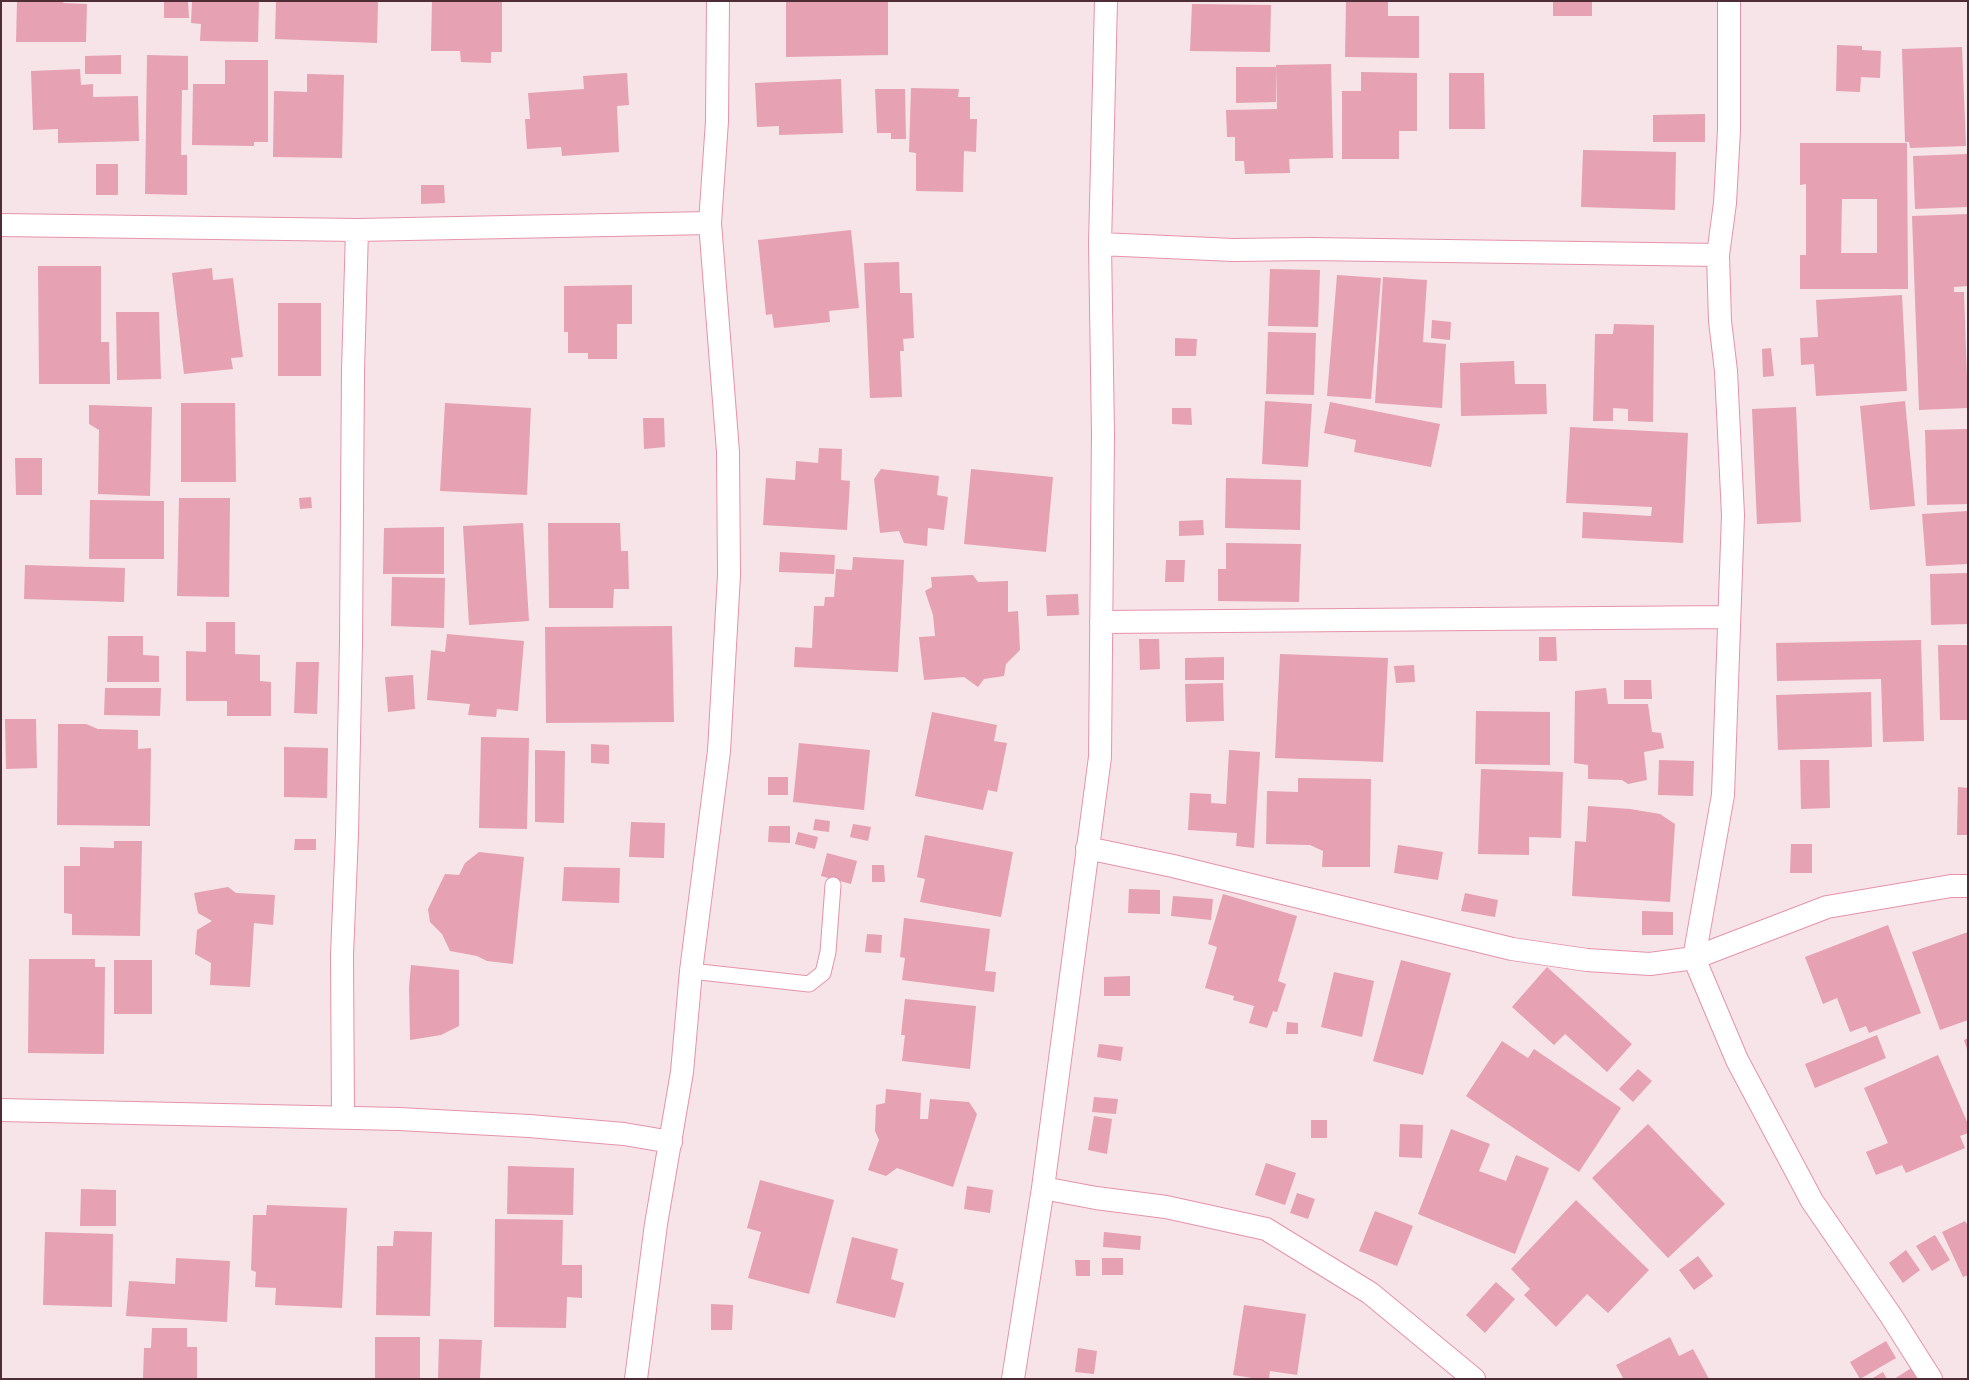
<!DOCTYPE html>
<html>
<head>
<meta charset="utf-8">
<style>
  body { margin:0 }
  #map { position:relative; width:1969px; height:1380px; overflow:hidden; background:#f6e4e8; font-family:"Exo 2",sans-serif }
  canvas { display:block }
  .frame { position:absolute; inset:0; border:2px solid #4f2d36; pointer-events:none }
</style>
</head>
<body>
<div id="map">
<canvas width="1969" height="1380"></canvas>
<div class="frame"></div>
</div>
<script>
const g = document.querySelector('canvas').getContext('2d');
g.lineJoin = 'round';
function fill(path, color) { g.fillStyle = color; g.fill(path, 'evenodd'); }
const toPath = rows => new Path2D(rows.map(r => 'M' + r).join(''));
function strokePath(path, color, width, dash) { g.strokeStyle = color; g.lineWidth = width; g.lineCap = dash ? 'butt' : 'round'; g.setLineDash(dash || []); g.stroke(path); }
fill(toPath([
  [17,1,63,1,63,3,87,4,86,42,16,42],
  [164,1,188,1,189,18,164,18],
  [192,1,259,1,258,42,200,41,201,24,191,23],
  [276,1,378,1,377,43,275,39],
  [432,1,502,1,502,52,491,52,491,63,461,62,460,51,431,51],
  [786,1,888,1,888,55,786,57],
  [1346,1,1388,1,1388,16,1419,16,1419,58,1345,57],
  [1553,1,1592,1,1592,16,1553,16],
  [1192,4,1271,5,1270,52,1190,51],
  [1837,45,1862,46,1862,50,1881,51,1880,78,1861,77,1860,92,1836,91],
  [1962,47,1966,146,1910,148,1909,142,1905,142,1902,49],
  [121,55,121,74,85,74,85,56],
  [147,55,188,56,188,90,182,90,181,155,187,155,187,195,145,194],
  [225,60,268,60,268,142,254,142,254,146,192,145,193,84,225,84],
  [1331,64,1333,158,1289,159,1290,173,1245,174,1244,161,1235,161,1235,137,1227,137,1226,110,1277,109,1276,65],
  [1236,67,1276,67,1276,102,1236,103],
  [80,69,81,85,93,84,93,97,138,96,139,141,58,143,58,129,33,130,31,71],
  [1361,72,1417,73,1417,131,1399,131,1399,159,1342,159,1342,91,1361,91],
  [627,73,629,105,617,106,619,152,562,156,561,147,527,149,525,119,530,119,528,93,584,89,583,76],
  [1449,73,1484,73,1485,129,1449,129],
  [307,74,344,75,342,158,273,157,274,91,307,92],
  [841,79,843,133,779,135,779,126,757,127,755,83],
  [911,88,959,89,958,97,970,97,970,119,977,119,976,152,964,151,963,192,916,191,916,153,909,152],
  [875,89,905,89,906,139,891,139,891,133,877,133],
  [1705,114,1705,142,1653,142,1653,115],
  [1800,143,1907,143,1908,289,1800,289,1800,255,1806,255,1806,184,1800,185],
  [1842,199,1877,199,1877,253,1841,253],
  [1583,150,1676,152,1675,210,1581,207],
  [1968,154,1968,207,1915,209,1913,156],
  [96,164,118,164,118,195,96,195],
  [421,185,444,185,445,203,421,204],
  [1968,214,1968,286,1954,287,1954,292,1964,292,1968,408,1919,410,1912,216],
  [851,230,859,308,829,311,830,322,774,328,772,314,766,315,758,240],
  [899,262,900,293,912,293,914,338,903,339,904,351,900,351,902,397,870,398,864,263],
  [38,266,101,266,101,342,109,342,110,384,39,384],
  [212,268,213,280,233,278,243,357,231,358,233,369,184,374,172,273],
  [1270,269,1320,270,1318,327,1268,326],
  [1337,275,1381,278,1371,399,1327,396],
  [1383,277,1427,280,1423,342,1446,344,1442,408,1375,403],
  [632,285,632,324,617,324,617,359,588,359,588,353,568,353,568,332,564,332,564,286],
  [1902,295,1907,391,1816,396,1814,364,1801,365,1800,338,1818,337,1816,300],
  [278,303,321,303,321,376,278,376],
  [116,312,159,312,161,379,117,380],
  [1432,320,1451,322,1450,340,1431,338],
  [1614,324,1654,325,1653,422,1628,421,1628,409,1613,408,1613,421,1593,421,1595,334,1613,334],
  [1268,332,1316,333,1314,395,1266,394],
  [1175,338,1197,339,1196,356,1175,356],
  [1771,348,1774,376,1763,377,1762,349],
  [1514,361,1515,384,1546,384,1547,414,1461,416,1460,363],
  [1265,401,1312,404,1308,467,1262,464],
  [1905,401,1915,506,1870,510,1860,406],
  [1330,402,1440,424,1431,467,1354,452,1356,440,1324,433],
  [181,403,235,403,236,482,181,482],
  [445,403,531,408,527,495,440,491],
  [89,405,152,407,150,496,98,494,99,430,89,424],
  [1796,407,1801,522,1757,524,1752,409],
  [1172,408,1191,408,1192,425,1172,424],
  [643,418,664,418,665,447,644,449],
  [1570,427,1688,433,1683,543,1582,538,1583,512,1651,516,1652,507,1566,503],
  [1968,429,1968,504,1927,505,1925,430],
  [819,448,842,449,841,480,850,481,847,530,763,525,766,478,795,480,796,461,818,463],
  [15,458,42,458,42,495,16,495],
  [881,469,939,476,937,495,948,497,944,530,928,528,927,546,904,543,899,531,880,533,874,479],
  [971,469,1053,477,1046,552,964,544],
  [1226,478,1301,480,1300,530,1225,528],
  [311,497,312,508,300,509,299,498],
  [179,498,230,498,229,597,177,596],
  [90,500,164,501,164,559,89,559],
  [1968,511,1968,564,1926,566,1922,514],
  [1203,520,1204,535,1179,536,1179,521],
  [523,523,529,621,469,625,463,526],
  [548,523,620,523,621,551,628,551,629,589,614,589,613,608,549,608],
  [444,527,444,574,383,574,384,528],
  [1226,543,1301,544,1299,602,1218,601,1218,569,1226,569],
  [780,552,835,555,834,574,779,572],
  [853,557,904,560,898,672,794,667,795,647,812,648,814,606,824,606,825,597,834,597,836,569,852,570],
  [1166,560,1185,560,1184,582,1165,582],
  [25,565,125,568,124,602,24,599],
  [1968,573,1968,624,1931,625,1930,574],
  [973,575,978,582,1008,581,1008,612,1018,611,1020,650,1006,664,1004,676,984,679,978,687,964,677,924,680,919,637,935,636,933,615,925,591,932,587,931,577],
  [392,577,445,578,444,628,391,626],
  [1078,594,1079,615,1047,616,1046,595],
  [206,622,235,622,235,654,260,655,260,681,271,682,271,716,227,716,227,701,186,701,186,651,206,652],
  [672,626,674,722,546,723,545,627],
  [447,634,524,641,518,711,497,709,496,717,468,715,470,704,427,700,431,650,445,652],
  [108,636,143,636,143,655,159,656,159,682,107,682],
  [1539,637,1556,637,1557,661,1539,661],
  [1139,639,1159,639,1160,669,1140,670],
  [1921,640,1924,741,1883,742,1881,679,1777,681,1776,643],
  [1938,645,1968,645,1968,720,1940,720],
  [1280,654,1388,658,1383,762,1275,758],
  [1224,657,1224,680,1185,680,1185,658],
  [296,662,319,662,317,714,294,713],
  [1414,665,1415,682,1396,683,1394,666],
  [413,675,415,709,388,712,385,677],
  [1624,680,1651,680,1652,699,1624,699],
  [1223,683,1224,721,1186,722,1185,684],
  [105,688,161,688,160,716,104,715],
  [1606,688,1608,704,1648,704,1652,732,1661,733,1664,748,1644,752,1647,780,1628,784,1622,780,1588,779,1588,765,1574,763,1575,691],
  [1871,692,1872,747,1778,750,1776,695],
  [1476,711,1550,712,1550,765,1475,764],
  [932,712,997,725,994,741,1007,743,997,792,988,790,983,810,915,796],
  [5,719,36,719,37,768,6,769],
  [58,724,86,724,98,729,138,730,138,749,151,748,150,826,57,825],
  [481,737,529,738,527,829,479,828],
  [799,743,870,750,864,810,793,802],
  [591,744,609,745,609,764,591,763],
  [284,747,328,748,327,798,284,797],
  [535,750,565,751,564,823,535,822],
  [1229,750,1260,752,1254,848,1236,846,1237,833,1188,830,1190,793,1211,794,1211,803,1226,804],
  [1659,760,1694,761,1693,796,1658,795],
  [1800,760,1829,760,1830,808,1801,809],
  [1481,769,1563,772,1561,838,1529,837,1529,855,1478,854],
  [768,777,788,777,788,795,768,795],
  [1298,778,1371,779,1370,867,1322,867,1323,851,1310,845,1266,844,1267,791,1298,792],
  [1958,787,1968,788,1968,835,1957,835],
  [1588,806,1630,809,1660,814,1675,824,1670,902,1572,896,1575,841,1586,842],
  [815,819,830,821,829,832,813,830],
  [631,822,665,823,664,858,629,857],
  [853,824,871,827,868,841,850,837],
  [769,826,790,826,790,843,768,842],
  [798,832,818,837,815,849,795,844],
  [925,835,1013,852,1001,917,920,902,925,879,917,877],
  [295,839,316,839,316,850,294,850],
  [114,841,142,841,140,936,72,935,72,914,64,913,64,866,80,866,80,847,114,848],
  [1791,844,1812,844,1812,873,1790,873],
  [1398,845,1443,852,1438,880,1394,873],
  [479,852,524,857,513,964,487,961,477,956,450,951,442,934,430,922,428,909,445,874,459,875,465,863],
  [827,853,857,861,851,884,821,876],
  [872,865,884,865,885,882,872,882],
  [564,867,620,868,619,903,562,901],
  [228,887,236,893,275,895,273,925,254,923,250,987,210,985,211,963,195,954,197,930,212,921,198,913,194,893],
  [1129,889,1160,890,1160,914,1128,913],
  [1465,893,1498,900,1495,917,1461,911],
  [1223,894,1297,916,1278,981,1286,984,1277,1012,1273,1011,1267,1028,1249,1023,1254,1006,1233,1000,1234,996,1205,988,1217,947,1208,944],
  [1173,896,1213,899,1211,920,1171,916],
  [1642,911,1673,912,1673,935,1642,935],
  [904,918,990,929,985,971,996,972,994,992,902,980,905,958,900,957],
  [1888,925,1921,1013,1869,1033,1866,1026,1850,1032,1837,998,1823,1004,1805,957],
  [1968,932,1968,1020,1940,1030,1912,952],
  [867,934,882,935,881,953,865,952],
  [29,959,95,959,95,967,105,967,104,1054,28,1053],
  [114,960,152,960,152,1014,114,1014],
  [1401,960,1451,973,1423,1075,1373,1061],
  [411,965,459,970,459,1026,441,1035,410,1040,409,987],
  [1547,967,1632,1044,1607,1072,1565,1034,1554,1045,1512,1007],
  [1334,972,1374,981,1362,1037,1321,1027],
  [1130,976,1130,996,1104,996,1104,977],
  [905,999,976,1006,970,1069,902,1061,905,1035,901,1035],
  [1287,1022,1298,1023,1298,1034,1286,1034],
  [1877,1035,1886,1058,1815,1088,1805,1064],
  [1968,1038,1968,1052,1964,1040],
  [1502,1041,1528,1058,1534,1049,1621,1108,1579,1172,1466,1096],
  [1099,1044,1123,1047,1121,1061,1097,1057],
  [1938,1055,1968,1124,1968,1133,1960,1136,1965,1148,1906,1173,1902,1165,1876,1175,1866,1152,1888,1143,1864,1088],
  [1638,1069,1652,1081,1633,1102,1619,1089],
  [886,1089,921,1093,920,1119,928,1119,930,1099,969,1102,977,1114,953,1187,897,1168,886,1176,868,1170,879,1140,875,1131,876,1105,885,1103],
  [1094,1097,1118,1099,1116,1114,1092,1112],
  [1094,1116,1112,1119,1107,1154,1088,1150],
  [1311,1120,1327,1120,1327,1138,1311,1138],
  [1400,1124,1423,1125,1422,1158,1399,1157],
  [1648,1124,1725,1204,1668,1258,1592,1178],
  [1451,1129,1490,1144,1479,1171,1506,1181,1516,1155,1549,1168,1515,1254,1418,1214],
  [1266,1163,1296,1173,1285,1205,1255,1195],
  [508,1166,574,1168,573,1215,507,1214],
  [760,1180,834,1200,809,1294,748,1278,761,1232,747,1228],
  [967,1186,993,1190,990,1213,964,1209],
  [81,1189,116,1190,116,1226,80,1226],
  [1297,1193,1315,1199,1308,1219,1290,1213],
  [1576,1200,1649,1270,1608,1313,1587,1294,1556,1327,1524,1295,1530,1289,1511,1269],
  [267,1205,347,1208,342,1308,275,1305,276,1288,255,1287,256,1272,251,1270,253,1215,266,1215],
  [1375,1211,1413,1226,1397,1266,1359,1251],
  [495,1219,563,1220,562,1265,582,1265,582,1298,567,1297,566,1328,494,1327],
  [1965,1221,1968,1226,1968,1275,1963,1277,1942,1232],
  [394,1231,432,1232,430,1316,376,1315,377,1246,393,1246],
  [45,1232,113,1234,112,1307,43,1305],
  [1104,1232,1141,1236,1140,1250,1103,1247],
  [1935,1235,1950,1260,1932,1271,1916,1246],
  [852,1237,898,1249,891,1279,904,1283,895,1318,836,1303],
  [1906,1250,1920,1270,1903,1283,1889,1263],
  [1698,1256,1713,1276,1694,1290,1679,1270],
  [176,1258,230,1261,227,1322,126,1316,129,1281,175,1284],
  [1102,1258,1123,1258,1123,1275,1102,1275],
  [1075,1260,1090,1260,1090,1276,1076,1276],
  [1496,1282,1515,1299,1485,1333,1466,1315],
  [711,1304,733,1305,732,1330,711,1330],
  [1244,1305,1306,1314,1297,1375,1270,1371,1269,1379,1259,1379,1233,1375],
  [152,1328,187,1328,187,1347,197,1347,197,1379,143,1379,144,1348,151,1348],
  [375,1337,420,1337,420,1379,375,1379],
  [1670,1337,1679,1356,1693,1349,1709,1379,1620,1379,1623,1378,1616,1365],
  [439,1339,482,1340,480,1379,438,1379],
  [1886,1341,1896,1358,1860,1379,1850,1362],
  [1078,1348,1097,1351,1094,1374,1075,1372],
  [1913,1367,1921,1379,1894,1379],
  [1883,1372,1887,1379,1871,1379]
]), '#e6a1b3');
const service = toPath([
  [691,971,809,984,823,973,828,952,833,885]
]);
const minor = toPath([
  [1729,1,1729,130,1725,203,1718,255,1720,321,1726,371,1733,515,1723,795,1694,958,1737,1060,1812,1201,1891,1316,1931,1379],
  [1,225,357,230,710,223],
  [1100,244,1233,250,1311,249,1718,255],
  [1101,622,1729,617],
  [1087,848,1173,866,1512,949,1587,960,1650,964,1694,958,1827,907,1951,886,1968,886],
  [1,1110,399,1119,529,1126,624,1134,671,1142],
  [343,1117,342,955,347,834,351,643,353,371,357,230],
  [1043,1188,1096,1198,1166,1207,1266,1229,1370,1293,1474,1379],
  [636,1379,656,1224,682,1072,691,971,719,751,729,575,728,452,710,223,717,121,718,1],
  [1013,1379,1043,1188,1100,757,1103,434,1100,244,1106,1]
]);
strokePath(service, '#e693aa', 17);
strokePath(minor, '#e693aa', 24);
strokePath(service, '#fff', 15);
strokePath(minor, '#fff', 22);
</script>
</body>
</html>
